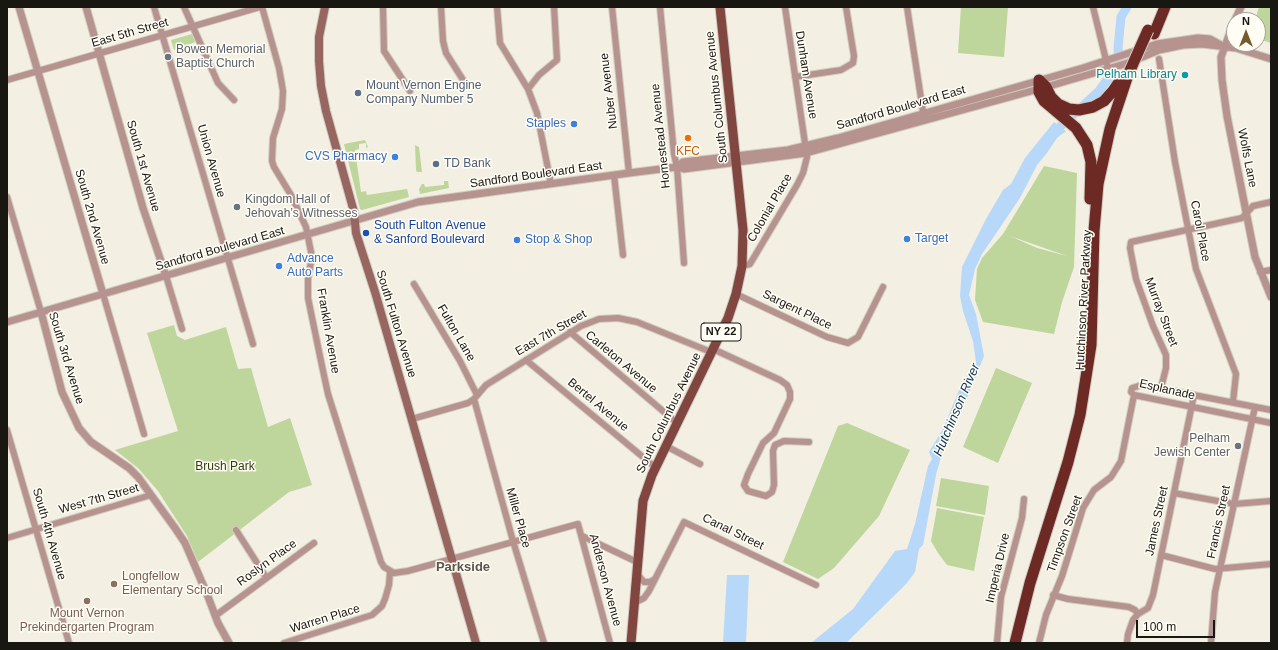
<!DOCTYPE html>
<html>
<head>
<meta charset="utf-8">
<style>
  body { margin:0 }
  #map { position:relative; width:1278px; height:650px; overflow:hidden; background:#f3efe2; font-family:Helvetica,sans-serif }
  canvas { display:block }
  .frame { position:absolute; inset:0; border:8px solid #181712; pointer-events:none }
  .north { position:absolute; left:1226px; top:12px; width:40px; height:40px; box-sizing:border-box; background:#fffdf4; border:1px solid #a3a19a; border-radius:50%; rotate:0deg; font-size:11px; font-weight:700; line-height:16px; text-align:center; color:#181712 }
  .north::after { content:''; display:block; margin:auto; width:14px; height:18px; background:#735b2b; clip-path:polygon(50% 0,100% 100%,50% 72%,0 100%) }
  .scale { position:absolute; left:1136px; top:620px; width:79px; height:18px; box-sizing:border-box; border:2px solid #181712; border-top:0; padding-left:5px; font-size:12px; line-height:14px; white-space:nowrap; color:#181712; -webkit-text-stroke:3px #fffdf4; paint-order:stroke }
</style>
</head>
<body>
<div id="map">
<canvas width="1278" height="650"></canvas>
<div class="frame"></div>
<div class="north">N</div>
<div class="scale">100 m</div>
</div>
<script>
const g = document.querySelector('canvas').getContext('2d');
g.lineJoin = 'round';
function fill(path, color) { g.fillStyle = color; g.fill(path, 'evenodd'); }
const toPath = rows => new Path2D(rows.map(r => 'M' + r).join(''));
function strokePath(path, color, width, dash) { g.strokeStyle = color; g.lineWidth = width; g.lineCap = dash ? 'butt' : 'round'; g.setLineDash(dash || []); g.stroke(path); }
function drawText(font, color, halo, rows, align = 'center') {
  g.font = font + ' Helvetica,sans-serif'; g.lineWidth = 3; g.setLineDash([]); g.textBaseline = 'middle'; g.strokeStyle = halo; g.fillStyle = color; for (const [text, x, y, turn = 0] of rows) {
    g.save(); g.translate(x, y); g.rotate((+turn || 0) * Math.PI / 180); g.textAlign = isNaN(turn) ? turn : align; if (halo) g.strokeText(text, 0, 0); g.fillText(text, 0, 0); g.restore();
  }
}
fill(toPath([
  [961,7,1008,7,1004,57,958,53],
  [1259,7,1271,7,1271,43,1258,39,1258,20,1255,20],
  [192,34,195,42,174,50,171,40],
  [365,140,368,147,366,148,366,143,359,144,359,149,355,150,361,192,366,191,367,195,407,189,409,197,362,210,360,209,344,144],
  [415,145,419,147,422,172,417,172,416,170],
  [1044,166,1077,173,1074,267,1062,302,1054,334,983,322,975,300,977,269,982,258,1003,234],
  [1010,236,1067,256,1037,248],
  [444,181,448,181,449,188,420,194,419,189,422,184,424,184,425,187,444,185],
  [174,325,177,336,185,340,226,327,238,369,251,368,268,427,290,418,312,485,289,492,198,562,187,536,158,491,138,468,115,450,178,431,147,333],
  [996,368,1032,383,998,463,963,447],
  [847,423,910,450,879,516,834,568,818,579,783,562,838,426],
  [941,478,989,486,985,515,936,506],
  [937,508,984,517,974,571,947,565,938,553,931,541]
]), '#bed59c');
fill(toPath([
  [1054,122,1066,131,1057,138,1047,153,1037,165,1020,198,982,254,975,269,969,295,976,314,984,356,959,418,944,446,936,475,923,545,919,549,915,572,907,583,846,643,811,643,853,609,895,551,907,549,915,524,928,466,932,459,929,452,943,429,962,383,976,362,973,341,963,311,960,296,962,267,986,219,1003,190,1011,184,1025,158],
  [727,575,749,575,746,643,723,643]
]), '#b7d8f9');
strokePath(toPath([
  [1052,134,1099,91,1107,80,1120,71,1118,48,1121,17,1127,7]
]), '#b7d8f9', 9);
const minor = toPath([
  [154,7,253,344],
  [184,7,218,83,234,100],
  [262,7,279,68,283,91,282,109,273,138,272,161,274,167,291,195,306,227,312,257,308,278,308,298,322,366,328,394,381,562,384,567,394,573,408,571,578,524,610,643],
  [383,7,384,51,410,91],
  [441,7,443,41,446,53,465,83],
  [497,7,500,43,528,89,537,113,551,184],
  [612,7,629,173],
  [660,7,674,154,677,167,684,263],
  [907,7,924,118],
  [1093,7,1108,68],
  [1159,59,1175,162,1196,269,1236,374,1233,402],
  [795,77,841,70,853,63,854,56,846,7],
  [7,80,260,7],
  [528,89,539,75,557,60,554,7],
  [614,175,623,255],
  [7,197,41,312],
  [742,266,750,264,797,185,803,173,807,157,785,7],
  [1260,272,1271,270],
  [166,276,182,329],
  [414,284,460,361,477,395],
  [103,294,144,434],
  [736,294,827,337,848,343,858,337,883,287],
  [570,332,677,423],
  [713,349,780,380,787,385,790,392,790,399,774,433,763,443,748,474,744,485,748,491,766,496,772,492,774,485,773,451,775,445,784,441,809,442],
  [526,360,655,467],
  [1161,388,1166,368,1166,355,1153,326,1136,279,1130,248,1131,242,1242,218,1253,206,1271,202],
  [1134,395,1131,392,1132,388,1142,385,1271,410],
  [1134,395,1271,423],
  [474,399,513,541,544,643],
  [412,419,468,403,474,399,486,385,581,326,599,319,618,318,637,322,711,352],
  [7,430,69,643],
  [666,446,700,464],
  [1174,493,1234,504,1271,501],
  [236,530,266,577],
  [582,536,637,562],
  [7,538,151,495],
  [1161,555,1215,569,1271,564],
  [636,573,644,582,650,582,655,579],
  [1053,595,1068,599,1129,607,1135,610,1138,614],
  [634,603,644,598,649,591,684,522,816,585],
  [215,616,314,543],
  [284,643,372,615,382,606,385,599,389,585,390,572],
  [997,643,1001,597,1022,518,1024,499],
  [1039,643,1046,615,1062,576,1083,508,1094,490,1111,477,1121,461,1134,395],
  [1127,643,1128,634,1133,620,1138,614,1148,608,1153,595,1194,395],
  [1211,643,1215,592,1255,407]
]);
const tertiary = toPath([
  [19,7,103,294],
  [86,7,143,208,166,276],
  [1235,20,1241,7],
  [1234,22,1221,57,1222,80,1227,116,1255,257,1271,297],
  [677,167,683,162,788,150,838,138,1083,68,1157,44,1198,38,1210,39,1221,45],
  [41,312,62,392,79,428,91,442,129,468,138,477,175,528,185,543,207,594,218,623,229,643],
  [7,322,418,202,629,173,677,167,684,169,806,153,1046,87,1128,63,1159,50,1183,45,1202,44,1236,48,1271,59]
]);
const secondary = toPath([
  [325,7,319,37,319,61,321,86,326,111,354,212,356,233,375,292,476,643]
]);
const primary = toPath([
  [631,643,643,501,652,475,728,318,736,294,742,266,743,230,720,7]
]);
const motorway = toPath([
  [1154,34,1165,7],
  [1039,80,1039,92,1044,101,1076,128,1087,145,1091,162,1090,199],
  [1039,80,1046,87,1051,97,1058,104,1069,109,1079,110,1093,107,1104,101,1113,91,1122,78],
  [1015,643,1030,583,1068,462,1080,415,1091,345,1094,231,1098,184,1110,129,1128,75]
]);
strokePath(minor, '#d0ccc1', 8);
strokePath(tertiary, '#d0ccc1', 9);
strokePath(secondary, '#d0ccc1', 10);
strokePath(primary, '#d0ccc1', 11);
strokePath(motorway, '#d0ccc1', 13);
strokePath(minor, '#b6938e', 6);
strokePath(tertiary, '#b6938e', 7);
strokePath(secondary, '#986661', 8);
strokePath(primary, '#814640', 9);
strokePath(motorway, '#6d2a25', 11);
const motorwayBridge = toPath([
  [1128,75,1148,30]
]);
strokePath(motorwayBridge, '#d0ccc1', 13, []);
strokePath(motorwayBridge, '#6d2a25', 11);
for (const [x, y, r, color] of [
  [168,57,4,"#6b7280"],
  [1185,75,4,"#0f9aa8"],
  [358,93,4,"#5c6f8a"],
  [574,124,4,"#3f7fe0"],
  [688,138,4,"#e8710a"],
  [395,157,4,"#3f7fe0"],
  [436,164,4,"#5c6f8a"],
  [237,207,4,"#6b7280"],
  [366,233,4,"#1a4fb4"],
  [907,239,4,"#3f7fe0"],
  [517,240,4,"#3f7fe0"],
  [279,266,4,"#3f7fe0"],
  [1238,446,4,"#6b7280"],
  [114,584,4,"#8d6e63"],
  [87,601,4,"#8d6e63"]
]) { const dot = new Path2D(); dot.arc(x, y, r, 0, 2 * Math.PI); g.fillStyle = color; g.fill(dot); strokePath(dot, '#fffdf4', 1.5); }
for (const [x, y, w] of [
  [721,332,40]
]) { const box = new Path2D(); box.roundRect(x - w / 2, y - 9, w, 18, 3); g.fillStyle = '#fffdf4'; g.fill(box); strokePath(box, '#181712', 1); }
drawText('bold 11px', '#181712', null, [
  ["NY 22",721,332]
]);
drawText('12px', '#181712', '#fffdf4', [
  ["East 5th Street",130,33,-16],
  ["Dunham Avenue",806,75,81],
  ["Nuber Avenue",609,91,-97],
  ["South Columbus Avenue",717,97,-96],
  ["Sandford Boulevard East",901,108,-16],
  ["Homestead Avenue",661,136,-96],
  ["Wolfs Lane",1247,158,79],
  ["Union Avenue",211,161,74],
  ["South 1st Avenue",143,166,74],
  ["Sandford Boulevard East",536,175,-8],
  ["Colonial Place",770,208,-60],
  ["South 2nd Avenue",92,217,74],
  ["Carol Place",1200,231,79],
  ["Sandford Boulevard East",220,249,-16],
  ["Hutchinson River Parkway",1084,300,-87],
  ["Sargent Place",797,310,26],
  ["Murray Street",1161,312,69],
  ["South Fulton Avenue",396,324,73],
  ["Franklin Avenue",328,331,80],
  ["Fulton Lane",456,333,60],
  ["East 7th Street",551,333,-30],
  ["South 3rd Avenue",66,358,73],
  ["Carleton Avenue",621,362,40],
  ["Esplanade",1167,390,13],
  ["Bertel Avenue",598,405,40],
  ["South Columbus Avenue",669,413,-64],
  ["West 7th Street",99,499,-16],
  ["Miller Place",518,518,74],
  ["James Street",1157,521,-78],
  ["Francis Street",1219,522,-78],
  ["Canal Street",733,532,26],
  ["South 4th Avenue",49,534,74],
  ["Timpson Street",1065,534,-70],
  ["Roslyn Place",267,563,-36],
  ["Imperia Drive",998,568,-77],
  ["Anderson Avenue",605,580,75],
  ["Warren Place",325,619,-17]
]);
drawText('12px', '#5b616d', '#fffdf4', [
  ["Bowen Memorial",176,50],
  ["Baptist Church",176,64],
  ["Kingdom Hall of",245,200],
  ["Jehovah’s Witnesses",245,214],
  ["Pelham",1230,439,"right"],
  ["Jewish Center",1230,453,"right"]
], 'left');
drawText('12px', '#0d838f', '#fffdf4', [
  ["Pelham Library",1177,75]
], 'right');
drawText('12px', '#4e5e75', '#fffdf4', [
  ["Mount Vernon Engine",366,86],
  ["Company Number 5",366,100],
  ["TD Bank",444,164]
], 'left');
drawText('12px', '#366cbe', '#fffdf4', [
  ["Staples",566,124,"right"],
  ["CVS Pharmacy",387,157,"right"],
  ["Target",915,239],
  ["Stop & Shop",525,240],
  ["Advance",287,259],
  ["Auto Parts",287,273]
], 'left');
drawText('12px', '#c56008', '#fffdf4', [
  ["KFC",688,152]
]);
drawText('12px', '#164399', '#fffdf4', [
  ["South Fulton Avenue",374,226],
  ["& Sanford Boulevard",374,240]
], 'left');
drawText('12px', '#2d3e0b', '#fffdf4', [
  ["Brush Park",225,467]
]);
drawText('12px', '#785e54', '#fffdf4', [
  ["Longfellow",122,577],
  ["Elementary School",122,591],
  ["Mount Vernon",87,614,"center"],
  ["Prekindergarten Program",87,628,"center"]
], 'left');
drawText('italic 13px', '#093255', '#fffdf4', [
  ["Hutchinson River",957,410,-67]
]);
drawText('bold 13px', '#58554a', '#fffdf4', [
  ["Parkside",463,567]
]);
</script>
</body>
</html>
